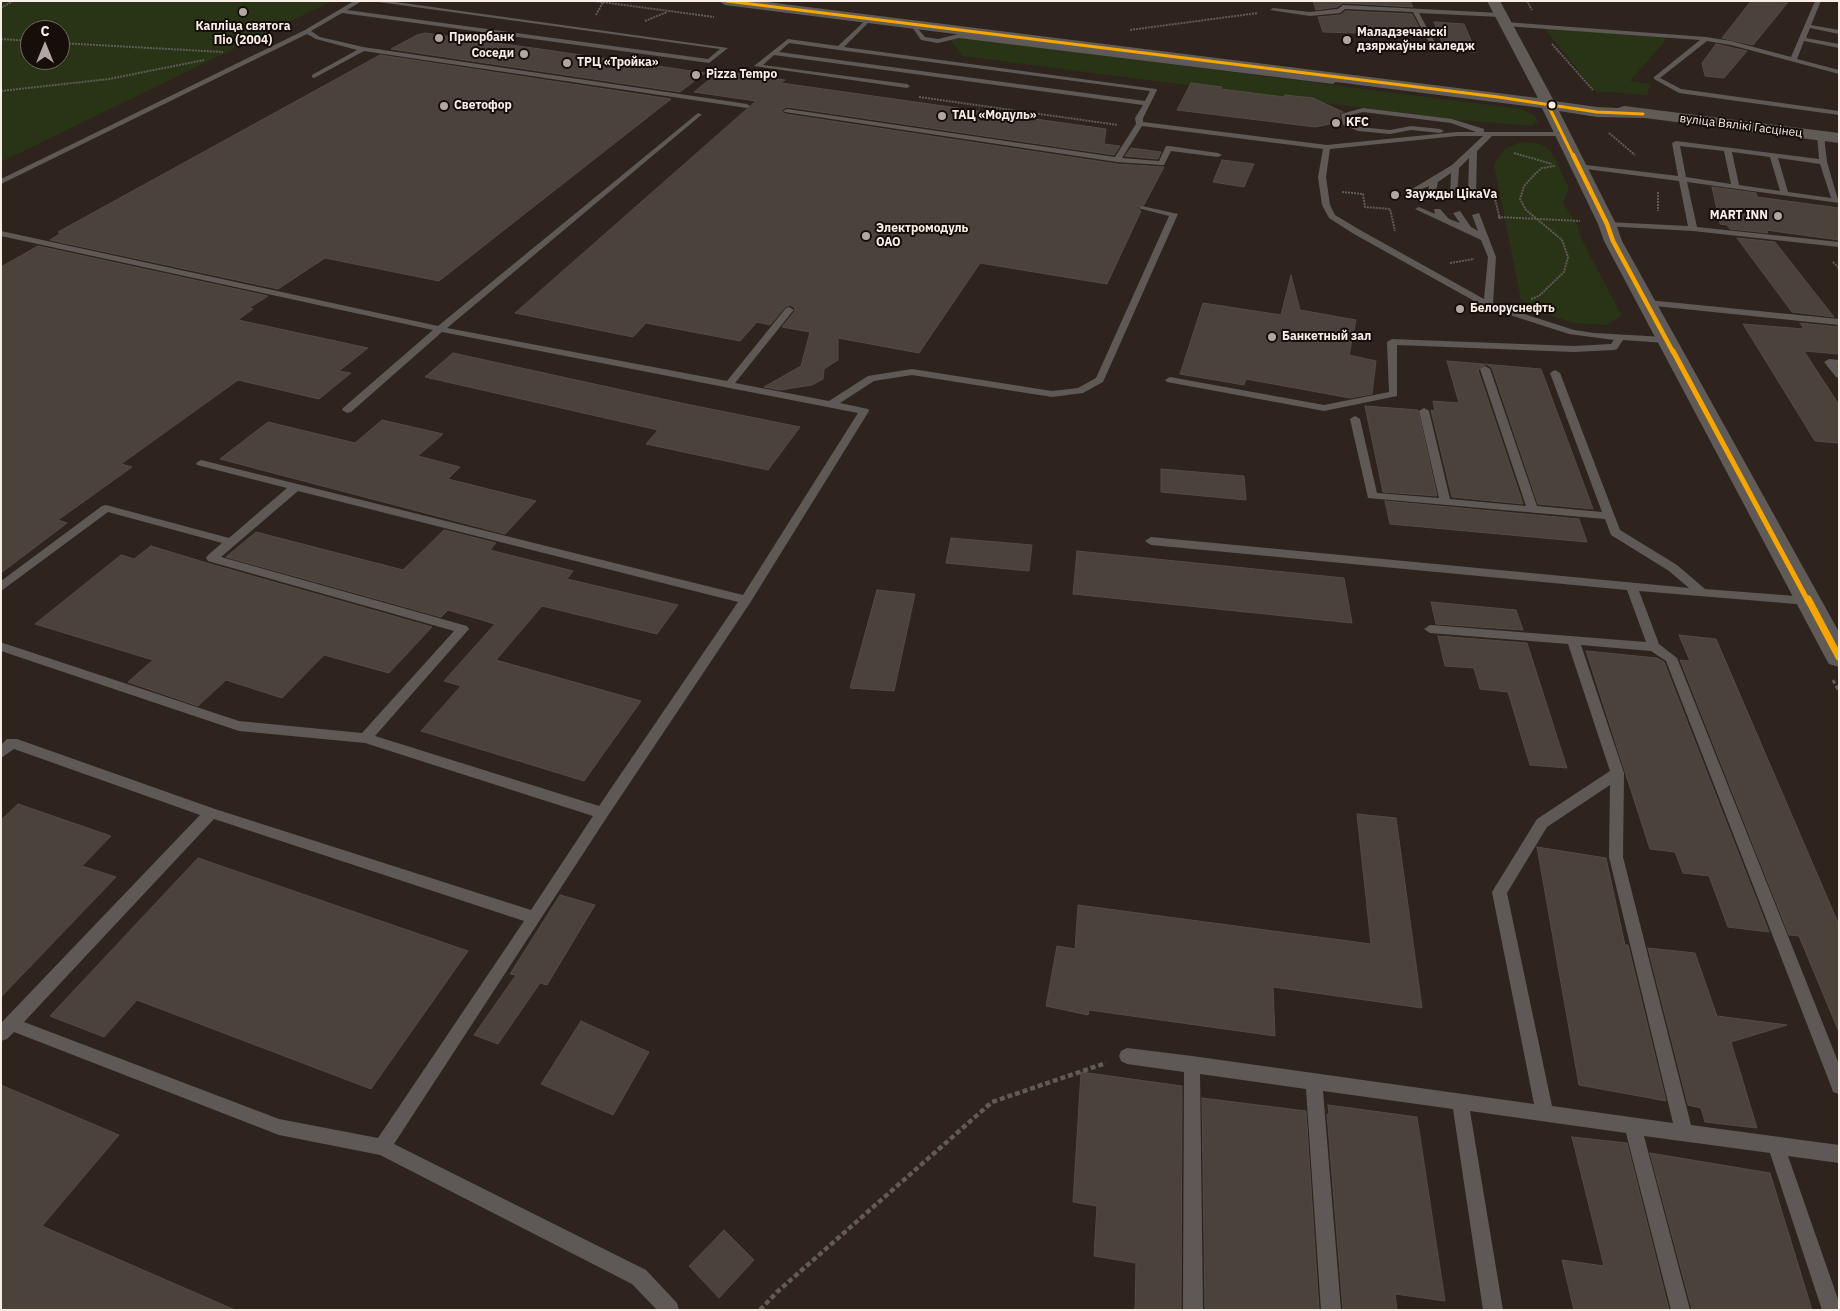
<!DOCTYPE html>
<html>
<head>
<meta charset="utf-8">
<style>
  body { margin:0 }
  #map { position:relative; width:1840px; height:1311px; overflow:hidden; background:#2e241d; font-family:"IBM Plex Sans",sans-serif }
  canvas { display:block }
  .frame { position:absolute; inset:0; border:2px solid #f9eee6; pointer-events:none }
  .north { position:absolute; left:20px; top:20px; width:50px; height:50px; box-sizing:border-box; background:#160f09; border:1px solid #716861; border-radius:50%; rotate:0deg; font-size:14px; font-weight:700; line-height:20px; text-align:center; color:#f9eee6 }
  .north::after { content:''; display:block; margin:auto; width:18px; height:22px; background:#b2a7a0; clip-path:polygon(50% 0,100% 100%,50% 72%,0 100%) }
</style>
</head>
<body>
<div id="map">
<canvas width="1840" height="1311"></canvas>
<div class="frame"></div>
<div class="north">С</div>
</div>
<script>
const g = document.querySelector('canvas').getContext('2d');
g.lineJoin = 'round';
function fill(path, color) { g.fillStyle = color; g.fill(path, 'evenodd'); }
const toPath = rows => new Path2D(rows.map(r => 'M' + r).join(''));
function strokePath(path, color, width, dash) { g.strokeStyle = color; g.lineWidth = width; g.lineCap = dash ? 'butt' : 'round'; g.setLineDash(dash || []); g.stroke(path); }
function drawText(font, color, halo, rows, align = 'center') {
  g.font = font + ' "IBM Plex Sans",sans-serif'; g.lineWidth = 4; g.setLineDash([]); g.textBaseline = 'middle'; g.strokeStyle = halo; g.fillStyle = color; for (const [text, x, y, turn = 0] of rows) {
    g.save(); g.translate(x, y); g.rotate((+turn || 0) * Math.PI / 180); g.textAlign = isNaN(turn) ? turn : align; if (halo) g.strokeText(text, 0, 0); g.fillText(text, 0, 0); g.restore();
  }
}
fill(toPath([
  [1,1,332,1,1,162],
  [30,30,60,30,60,60,30,60],
  [1544,28,1666,36,1664,42,1630,81,1650,84,1647,95,1595,91],
  [948,36,1521,109,1534,115,1538,121,1531,126,1450,119,962,56],
  [1521,142,1537,143,1546,147,1554,156,1569,188,1563,203,1576,223,1583,242,1622,316,1606,325,1573,323,1544,313,1521,299,1494,164,1506,148]
]), '#293417');
const building = toPath([
  [1313,1,1410,1,1413,7,1343,3,1337,7,1316,10,1313,1],
  [1751,1,1789,1,1753,45,1722,38,1751,1],
  [1346,11,1412,14,1423,35,1323,32,1318,17,1340,15,1346,11],
  [1434,22,1464,24,1476,52,1445,50,1434,22],
  [425,33,554,51,705,73,680,92,391,49,417,35,425,33],
  [1716,44,1747,51,1724,78,1705,76,1702,63,1716,44],
  [380,55,671,99,439,281,325,258,278,289,50,240,61,233,58,232,380,55],
  [720,71,785,80,781,83,1106,129,1104,144,1120,146,1114,155,787,107,781,110,785,114,1117,164,1164,167,1144,205,1136,207,1141,211,1107,284,980,263,919,353,838,338,838,360,824,369,823,379,812,385,780,390,764,387,801,366,810,332,782,327,795,311,795,308,790,305,785,307,770,325,757,322,740,341,646,323,633,337,515,313,756,101,694,92,720,71],
  [1191,83,1222,87,1221,89,1284,97,1285,95,1313,98,1343,112,1339,113,1341,122,1315,127,1177,110,1191,83],
  [1131,148,1161,152,1158,159,1125,156,1131,148],
  [1222,160,1254,164,1244,187,1213,182,1222,160],
  [1712,187,1756,193,1757,197,1839,208,1839,240,1766,230,1768,233,1730,229,1727,225,1720,224,1712,187],
  [1737,238,1775,242,1834,317,1792,312,1737,238],
  [38,246,268,296,249,308,253,309,238,320,368,348,339,371,351,373,319,399,238,380,121,464,132,467,58,520,67,523,1,573,1,267,38,246],
  [1291,275,1300,310,1356,320,1349,355,1376,361,1372,394,1350,398,1246,379,1244,385,1180,374,1203,303,1281,315,1291,275],
  [1800,323,1839,327,1839,354,1804,351,1839,405,1839,443,1815,441,1743,324,1804,329,1800,323],
  [453,353,681,403,800,427,768,470,646,444,658,430,425,377,453,353],
  [1447,361,1541,369,1593,509,1538,504,1492,368,1486,364,1478,370,1523,504,1452,497,1431,410,1435,411,1433,401,1459,403,1447,361],
  [1365,406,1418,410,1437,496,1383,492,1365,406],
  [382,420,443,434,418,456,460,467,448,479,536,501,505,534,220,459,268,422,355,443,382,420],
  [1161,469,1244,476,1246,500,1161,492,1161,469],
  [1385,501,1579,519,1587,542,1390,524,1385,501],
  [444,530,496,543,490,550,573,571,567,579,678,605,657,634,542,606,496,660,641,701,584,781,421,731,461,686,444,681,495,624,448,610,441,617,226,557,256,532,403,570,444,530],
  [951,538,1032,545,1029,571,946,563,951,538],
  [151,546,207,563,432,627,389,673,324,655,282,698,226,680,198,706,128,682,153,660,35,624,121,555,134,559,151,546],
  [1077,551,1344,578,1352,623,1073,594,1077,551],
  [877,590,915,594,894,691,850,688,877,590],
  [1431,602,1516,610,1523,630,1436,624,1431,602],
  [1679,635,1716,639,1839,925,1839,1032,1799,936,1789,935,1680,660,1690,661,1679,635],
  [1438,636,1527,643,1567,768,1530,765,1508,692,1480,689,1474,668,1445,666,1438,636],
  [1586,651,1657,658,1664,662,1769,932,1728,927,1709,876,1683,873,1675,852,1650,849,1586,651],
  [18,804,111,836,82,866,116,877,1,997,1,820,18,804],
  [1357,814,1396,818,1422,1008,1273,987,1275,1036,1089,1010,1088,1015,1046,1006,1057,946,1075,949,1078,905,1371,944,1357,814],
  [1537,847,1606,858,1625,945,1628,945,1666,1101,1579,1085,1537,847],
  [198,858,468,951,371,1089,137,1000,104,1037,50,1016,198,858],
  [560,895,595,905,547,985,540,983,498,1044,474,1035,516,975,510,974,560,895],
  [1648,948,1695,953,1717,1016,1787,1025,1731,1042,1757,1128,1705,1122,1701,1108,1688,1105,1648,948],
  [581,1021,649,1052,613,1115,541,1084,581,1021],
  [1081,1072,1182,1086,1181,1310,1135,1310,1136,1263,1094,1256,1097,1206,1073,1202,1081,1072],
  [1,1085,119,1135,42,1226,235,1310,1,1310,1,1085],
  [1202,1098,1306,1111,1319,1310,1205,1310,1202,1098],
  [1328,1105,1417,1117,1445,1301,1395,1294,1397,1310,1343,1310,1327,1114,1329,1114,1328,1105],
  [1572,1137,1627,1143,1669,1310,1574,1310,1562,1260,1604,1266,1572,1137],
  [1650,1153,1770,1173,1812,1310,1692,1310,1650,1153],
  [724,1230,754,1260,719,1298,689,1266,724,1230]
]);
fill(building, '#4a423b');
strokePath(building, '#524b45', 1);
strokePath(toPath([
  [594,1,714,17],
  [1527,1,1532,10],
  [1,8,13,1],
  [596,15,603,2],
  [645,21,667,12],
  [1130,30,1258,13],
  [1,39,30,41],
  [60,43,223,52],
  [1552,44,1593,90],
  [726,70,742,72],
  [1,91,109,79,204,60],
  [919,97,1118,125],
  [1609,133,1635,155],
  [1514,153,1552,164],
  [1493,191,1500,219],
  [1342,192,1363,194,1365,207,1390,209,1395,231],
  [1658,192,1658,211],
  [1498,217,1580,221],
  [1833,262,1839,268],
  [1450,263,1474,259],
  [1531,299,1539,296,1564,272,1568,257,1562,240,1526,210,1520,199,1524,186,1535,174,1542,168,1555,166]
]), '#615b58', 2, [2, 1]);
strokePath(toPath([
  [1833,680,1839,691]
]), '#615b58', 3, [4, 2.5]);
strokePath(toPath([
  [760,1310,777,1292,992,1102,1106,1063]
]), '#615b58', 4.5, [5, 3]);
fill(toPath([
  [354,1,362,1,347,10,708,59,720,49,371,1,389,1,728,48,709,63,342,13,311,31,320,37,363,47,747,104,750,106,747,108,364,51,314,78,312,77,312,75,357,50,316,39,307,34,1,184,1,179,305,30,354,1],
  [1815,1,1821,1,1811,25,1839,30,1839,34,1810,28,1806,38,1839,44,1839,48,1804,41,1797,59,1839,70,1839,74,1731,45,1707,41,1660,78,1681,89,1839,111,1839,115,1679,93,1654,79,1654,77,1700,40,1505,26,1502,24,1505,22,1706,37,1731,41,1791,57,1815,1],
  [1343,5,1500,13,1503,15,1500,17,1419,13,1438,48,1435,50,1432,48,1413,12,1345,9,1340,13,1310,16,1270,10,1273,8,1310,12,1338,9,1343,5],
  [869,17,871,20,844,47,1156,89,1157,90,1143,118,1143,122,1327,145,1457,132,1476,132,1451,123,1363,112,1347,116,1349,122,1360,127,1390,130,1411,126,1440,129,1444,131,1440,133,1411,130,1390,134,1358,131,1343,125,1341,114,1363,108,1452,119,1484,129,1484,132,1565,132,1565,136,1492,136,1477,151,1476,197,1472,199,1468,197,1469,158,1459,168,1457,197,1450,195,1451,173,1438,182,1435,195,1428,193,1429,186,1413,193,1409,191,1452,165,1483,136,1457,136,1330,149,1326,177,1330,205,1335,215,1360,230,1484,299,1488,257,1481,240,1415,209,1419,207,1435,214,1434,209,1440,209,1449,219,1460,223,1453,213,1460,211,1471,227,1478,231,1472,215,1479,213,1496,257,1493,304,1574,330,1594,333,1665,337,1670,340,1665,343,1623,340,1617,349,1614,350,1574,352,1397,345,1397,396,1324,411,1167,382,1165,380,1170,377,1324,405,1389,392,1387,342,1392,339,1574,346,1611,344,1614,340,1569,334,1485,307,1354,234,1329,218,1322,205,1318,177,1323,149,1142,126,1122,158,1159,161,1166,146,1169,146,1218,153,1222,155,1218,157,1171,151,1164,165,1161,165,1117,162,785,112,783,111,787,109,1115,157,1136,124,1135,118,1143,105,774,55,763,65,907,84,910,86,907,88,754,66,788,39,838,46,869,17],
  [789,43,839,50,1150,91,1145,101,779,52,789,43],
  [910,24,914,24,925,37,938,39,959,34,1332,80,1337,76,1342,77,1333,84,959,38,938,43,921,40,910,24],
  [698,113,702,115,700,116,447,328,727,381,786,308,789,307,794,310,792,312,735,383,829,401,868,376,912,369,1052,391,1078,388,1096,378,1169,216,1138,208,1142,206,1178,214,1103,382,1083,393,1052,397,912,375,874,381,840,403,868,409,869,411,750,603,607,817,394,1144,646,1270,677,1303,679,1310,657,1310,632,1284,380,1155,279,1135,14,1032,7,1039,1,1041,1,1023,200,815,14,749,1,758,1,745,7,739,17,739,215,809,531,910,593,816,365,743,239,731,1,651,1,643,3,643,239,721,362,733,454,631,208,561,206,558,208,555,222,543,108,512,1,591,1,581,102,506,106,505,229,538,287,488,197,465,196,463,201,460,743,595,858,413,442,332,351,412,347,413,342,410,343,408,433,330,1,236,1,231,438,326,698,113],
  [298,491,738,602,599,806,375,736,469,629,467,626,221,557,298,491],
  [214,819,524,921,378,1138,279,1119,24,1022,214,819],
  [1817,134,1824,136,1827,162,1839,203,1687,182,1697,227,1839,242,1839,247,1693,231,1604,226,1603,224,1607,222,1688,226,1679,181,1578,168,1574,166,1578,164,1678,176,1672,143,1676,141,1819,159,1817,134],
  [1680,146,1724,151,1731,184,1686,177,1680,146],
  [1732,152,1770,157,1780,191,1739,185,1732,152],
  [1778,158,1820,164,1831,198,1788,192,1778,158],
  [1648,300,1839,319,1839,325,1645,305,1644,303,1648,300],
  [1829,359,1839,360,1839,366,1837,366,1839,368,1839,378,1836,377,1824,362,1829,359],
  [1485,366,1490,369,1537,506,1602,512,1550,373,1555,370,1560,373,1620,530,1677,565,1705,589,1808,597,1814,601,1808,605,1639,591,1659,644,1677,658,1839,1064,1839,1094,1833,1092,1831,1086,1666,661,1651,651,1581,645,1624,773,1623,857,1691,1125,1839,1145,1839,1163,1788,1156,1839,1302,1839,1310,1822,1310,1770,1153,1644,1136,1690,1310,1671,1310,1626,1133,1470,1111,1503,1310,1483,1310,1453,1109,1323,1091,1341,1310,1321,1310,1306,1089,1200,1074,1203,1310,1183,1310,1184,1072,1127,1064,1121,1061,1119,1056,1121,1051,1127,1048,1192,1056,1534,1104,1492,892,1537,819,1610,771,1568,644,1430,633,1424,629,1430,625,1646,642,1627,590,1151,545,1145,541,1151,537,1689,588,1669,571,1611,535,1605,519,1368,498,1350,419,1355,416,1360,419,1377,493,1439,498,1419,411,1424,408,1429,411,1450,499,1526,506,1480,369,1485,366],
  [1610,785,1609,857,1673,1123,1552,1106,1507,893,1547,827,1610,785]
]), '#5e5957');
fill(toPath([
  [719,1,759,1,1538,98,1487,1,1500,1,1554,101,1597,107,1618,108,1624,106,1839,133,1839,143,1645,118,1597,117,1559,111,1616,224,1622,241,1839,632,1839,667,1829,664,1825,657,1604,241,1598,224,1542,108,725,5,719,1]
]), '#615b58');
strokePath(toPath([
  [727,1,1498,97,1597,112,1643,114],
  [1548,105,1573,156]
]), '#f7a600', 3);
strokePath(toPath([
  [1573,155,1607,224,1613,241,1673,352]
]), '#f7a600', 4.5);
strokePath(toPath([
  [1673,351,1808,601]
]), '#f7a600', 5);
strokePath(toPath([
  [1808,599,1839,657]
]), '#f7a600', 7);
for (const [x, y, r, color] of [
  [243,12,5,"#b2a7a0"],
  [439,38,5,"#b2a7a0"],
  [1347,40,5,"#b2a7a0"],
  [524,54,5,"#b2a7a0"],
  [567,63,5,"#b2a7a0"],
  [696,75,5,"#b2a7a0"],
  [1552,105,4.5,"#f9eee6"],
  [444,106,5,"#b2a7a0"],
  [942,116,5,"#b2a7a0"],
  [1336,123,5,"#b2a7a0"],
  [1395,195,5,"#b2a7a0"],
  [1778,216,5,"#b2a7a0"],
  [866,236,5,"#b2a7a0"],
  [1460,309,5,"#b2a7a0"],
  [1272,337,5,"#b2a7a0"]
]) { const dot = new Path2D(); dot.arc(x, y, r, 0, 2 * Math.PI); g.fillStyle = color; g.fill(dot); strokePath(dot, '#160f09', 2); }
drawText('bold 12px', '#f9eee6', '#160f09', [
  ["Капліца святога",243,27,"center"],
  ["Піо (2004)",243,41,"center"],
  ["Маладзечанскі",1357,33],
  ["дзяржаўны каледж",1357,47],
  ["Приорбанк",449,38],
  ["Соседи",514,54,"right"],
  ["ТРЦ «Тройка»",577,63],
  ["Pizza Tempo",706,75],
  ["Светофор",454,106],
  ["ТАЦ «Модуль»",952,116],
  ["KFC",1346,123],
  ["Заужды ЦікаVа",1405,195],
  ["MART INN",1768,216,"right"],
  ["Электромодуль",876,229],
  ["ОАО",876,243],
  ["Белоруснефть",1470,309],
  ["Банкетный зал",1282,337]
], 'left');
drawText('12px', '#f9eee6', '#160f09', [
  ["вуліца Вялікі Гасцінец",1741,126,7]
]);
</script>
</body>
</html>
